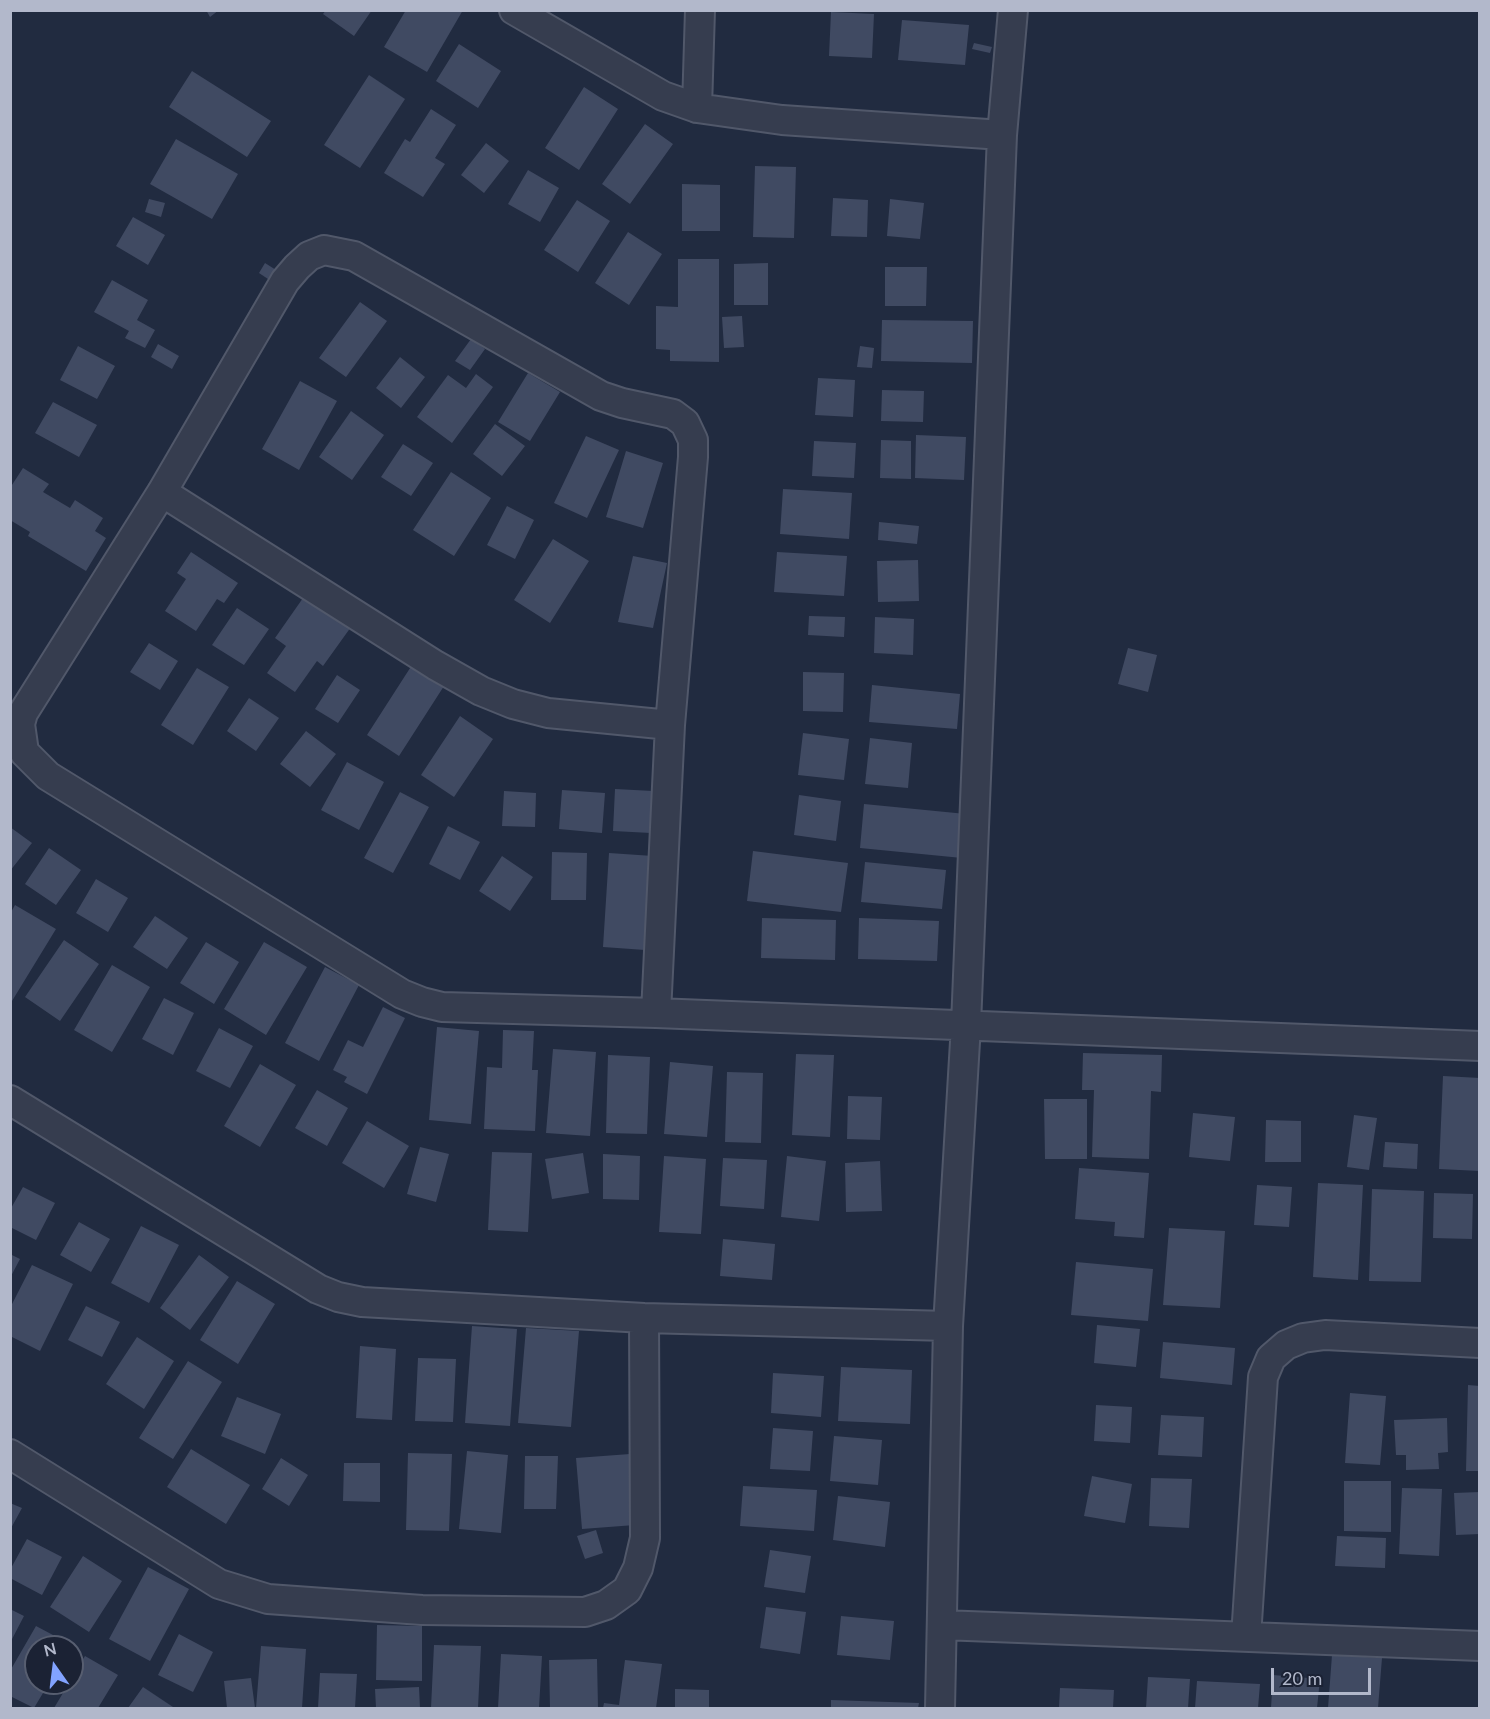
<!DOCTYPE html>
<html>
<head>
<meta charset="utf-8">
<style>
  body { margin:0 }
  #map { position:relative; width:1490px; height:1719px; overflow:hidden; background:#212b40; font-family:Lato,sans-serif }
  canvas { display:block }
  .frame { position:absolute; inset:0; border:12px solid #b2b8cb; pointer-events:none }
  .north { position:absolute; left:24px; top:1635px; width:60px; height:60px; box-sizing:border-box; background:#1b2234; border:2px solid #575e70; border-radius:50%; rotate:346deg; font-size:16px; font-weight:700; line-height:24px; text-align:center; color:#b2b8cb }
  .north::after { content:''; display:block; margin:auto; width:21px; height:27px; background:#82a3ff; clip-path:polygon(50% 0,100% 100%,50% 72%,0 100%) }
  .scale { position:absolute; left:1271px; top:1668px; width:100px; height:27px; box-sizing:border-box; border:3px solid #b2b8cb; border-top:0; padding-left:8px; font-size:18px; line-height:21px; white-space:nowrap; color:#b2b8cb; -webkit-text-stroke:4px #1b2234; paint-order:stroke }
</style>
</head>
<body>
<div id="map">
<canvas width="1490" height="1719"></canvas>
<div class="frame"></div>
<div class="north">N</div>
<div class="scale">20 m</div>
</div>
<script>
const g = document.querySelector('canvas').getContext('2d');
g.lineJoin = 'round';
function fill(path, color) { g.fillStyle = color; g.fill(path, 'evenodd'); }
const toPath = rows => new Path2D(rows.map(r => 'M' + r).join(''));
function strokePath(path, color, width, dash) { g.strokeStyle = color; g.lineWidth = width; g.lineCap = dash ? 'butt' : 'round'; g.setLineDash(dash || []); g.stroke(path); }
fill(toPath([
  [206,10,219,10,210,17],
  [326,10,372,10,354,36,323,14],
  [406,10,463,10,427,72,384,47],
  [831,12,874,14,872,58,829,56],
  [902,20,969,25,965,65,898,60],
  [974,43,992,47,990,53,972,49],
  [459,44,501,71,478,108,436,81],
  [192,71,271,121,247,157,169,107],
  [369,75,405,99,360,168,324,145],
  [584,87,618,109,579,170,545,148],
  [431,109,456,125,435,158,445,164,423,197,384,173,405,139,410,142],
  [645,124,673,144,630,204,602,184],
  [176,139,238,174,212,219,150,184],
  [486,143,509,161,484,193,461,175],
  [755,166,796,167,794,238,753,237],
  [528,170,559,188,540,222,508,204],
  [682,184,720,185,720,231,682,231],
  [833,198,868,200,867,237,831,236],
  [149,199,165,203,161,217,145,212],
  [890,199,924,203,920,239,887,236],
  [577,200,610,221,578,272,544,250],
  [133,217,165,235,148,265,116,246],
  [628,232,662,254,629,305,595,283],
  [678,259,719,259,719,362,670,361,670,350,656,349,656,306,678,307],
  [265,263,284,275,277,285,259,273],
  [768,263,768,305,734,305,734,264],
  [885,267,927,267,926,306,885,306],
  [112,280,148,300,137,320,155,330,145,348,125,338,129,331,94,312],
  [360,302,387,321,346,377,319,358],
  [742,316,744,347,724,348,722,317],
  [882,320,973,321,972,363,881,361],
  [471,339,485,349,470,370,455,361],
  [158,344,179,356,172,369,151,357],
  [78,346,115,366,97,399,60,380],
  [860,346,874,348,872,368,857,367],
  [400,357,425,377,401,408,376,388],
  [528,373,560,392,530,441,498,422],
  [476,374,493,387,452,443,417,417,448,375,466,388],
  [818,378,855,380,853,417,815,415],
  [300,381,337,401,299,470,262,449],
  [882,390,924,391,923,422,881,421],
  [53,402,97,425,79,457,35,433],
  [351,411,384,435,352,480,319,457],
  [495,424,525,446,502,476,473,454],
  [916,435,966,437,964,480,915,478],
  [586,436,619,450,587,518,554,503],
  [881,440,911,441,911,479,880,478],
  [814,441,856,443,854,478,812,476],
  [403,444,433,463,411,496,381,477],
  [626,451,663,463,643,528,606,517],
  [23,468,49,484,43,492,70,508,75,500,103,518,95,531,106,538,86,571,28,536,30,532,10,520,10,488],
  [451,472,491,498,454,556,413,530],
  [783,489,852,493,849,539,780,534],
  [507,506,534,520,515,559,487,545],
  [879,522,919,526,917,544,878,540],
  [553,539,589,561,550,623,514,600],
  [191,552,238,583,224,603,217,599,196,631,165,611,186,579,177,573],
  [777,552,847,556,844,596,774,592],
  [633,556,667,563,653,628,618,622],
  [918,560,919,601,878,602,877,561],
  [310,588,356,620,323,666,317,661,295,692,267,673,286,646,275,638],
  [237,608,269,629,244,665,212,645],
  [809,616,845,617,844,637,808,635],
  [875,617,914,619,913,655,874,653],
  [149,643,178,661,160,690,130,672],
  [1128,648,1157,655,1148,692,1118,684],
  [412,665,444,686,399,756,367,735],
  [197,668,229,687,193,745,161,725],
  [803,672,844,673,843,712,803,711],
  [337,675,360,690,338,723,315,709],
  [872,685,960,694,957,729,869,722],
  [249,698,279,718,256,751,227,731],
  [460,716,493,739,454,797,421,775],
  [306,731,336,754,310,787,280,764],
  [803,733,849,739,844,780,798,775],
  [870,738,912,743,908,788,865,784],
  [347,762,384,782,359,830,321,810],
  [615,789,653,791,651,833,613,831],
  [562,790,605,793,602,833,559,829],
  [504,791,536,793,535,827,502,826],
  [400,792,429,807,393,873,364,858],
  [799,795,841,801,836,841,794,835],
  [864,804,966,814,962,858,860,848],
  [448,826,480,842,460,880,429,864],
  [10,827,32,843,10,871],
  [49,848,81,870,56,905,25,884],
  [753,851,848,863,841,912,747,901],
  [552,852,587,853,586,900,551,900],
  [609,853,653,856,645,950,603,947],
  [502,856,533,877,510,911,479,891],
  [865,862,946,870,942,909,861,902],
  [96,879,128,898,108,932,76,913],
  [15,905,56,929,12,1001,10,999,10,914],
  [155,916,188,938,167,969,133,947],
  [762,918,836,920,835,960,761,958],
  [859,918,939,921,937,961,858,959],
  [64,940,99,964,60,1021,25,997],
  [206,942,239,962,214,1004,180,983],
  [264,942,307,967,266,1035,224,1009],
  [112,965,150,987,112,1052,74,1030],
  [325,967,359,985,319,1061,285,1043],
  [164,998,194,1013,173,1055,142,1039],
  [383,1007,405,1018,367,1094,344,1082,347,1077,333,1070,348,1040,363,1047],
  [437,1027,479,1031,471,1124,429,1120],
  [219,1028,253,1046,230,1088,196,1071],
  [503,1030,534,1031,532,1070,538,1070,535,1131,484,1129,487,1067,502,1068],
  [553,1049,596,1052,590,1136,546,1133],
  [1083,1053,1162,1055,1161,1092,1151,1091,1149,1159,1092,1157,1094,1090,1082,1090],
  [796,1054,834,1055,830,1137,792,1135],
  [608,1055,650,1057,647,1134,606,1133],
  [670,1062,713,1066,707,1137,664,1134],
  [260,1064,296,1085,260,1147,224,1126],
  [727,1072,763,1073,761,1143,725,1142],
  [1443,1076,1480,1078,1480,1171,1439,1169],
  [317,1090,348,1108,327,1146,295,1128],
  [848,1096,882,1097,880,1140,847,1139],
  [1044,1099,1087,1099,1087,1159,1045,1159],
  [1193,1113,1235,1117,1230,1161,1189,1157],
  [1354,1115,1377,1118,1369,1170,1347,1167],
  [1266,1120,1301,1121,1301,1162,1265,1162],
  [367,1121,409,1146,384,1188,342,1163],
  [1385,1142,1418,1144,1417,1169,1383,1167],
  [420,1147,449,1154,436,1202,407,1194],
  [492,1152,532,1153,528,1232,488,1230],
  [583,1153,589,1193,552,1199,545,1159],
  [603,1154,640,1156,639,1200,603,1199],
  [664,1156,706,1159,701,1234,659,1232],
  [787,1156,826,1161,819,1221,781,1217],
  [723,1158,767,1160,764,1209,720,1206],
  [880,1161,882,1211,846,1212,845,1163],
  [1079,1168,1149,1173,1144,1238,1114,1236,1115,1222,1075,1219],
  [1318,1183,1363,1185,1358,1280,1313,1277],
  [1257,1185,1292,1187,1289,1227,1254,1225],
  [23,1187,55,1203,36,1240,10,1227,10,1210],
  [1372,1189,1424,1191,1421,1282,1369,1281],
  [1434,1193,1473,1194,1472,1239,1433,1238],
  [79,1222,110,1239,91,1272,60,1255],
  [141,1226,179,1245,149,1303,111,1283],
  [1169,1228,1225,1231,1220,1308,1163,1305],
  [723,1239,775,1244,772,1280,720,1276],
  [10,1254,20,1259,10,1278],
  [199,1255,229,1277,190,1330,160,1308],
  [1076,1262,1153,1269,1148,1321,1071,1315],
  [32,1265,73,1284,40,1351,10,1336,10,1308],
  [237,1281,275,1304,238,1364,200,1340],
  [86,1306,120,1322,102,1357,68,1340],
  [1097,1325,1140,1329,1136,1367,1094,1363],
  [472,1326,517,1329,510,1426,465,1423],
  [526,1328,579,1331,571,1427,518,1423],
  [137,1337,174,1361,144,1409,106,1384],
  [1163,1342,1235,1348,1232,1385,1160,1378],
  [360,1346,396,1349,392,1420,356,1418],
  [418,1358,456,1359,453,1422,415,1421],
  [188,1361,222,1382,173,1459,139,1438],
  [841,1367,912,1370,910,1424,838,1421],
  [773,1373,824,1376,821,1417,771,1413],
  [1468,1385,1480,1386,1480,1471,1466,1471],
  [1350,1393,1386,1396,1380,1465,1345,1463],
  [237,1397,281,1414,265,1454,221,1436],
  [1096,1405,1132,1407,1130,1443,1094,1441],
  [1161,1415,1204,1417,1202,1457,1158,1455],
  [1447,1418,1448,1452,1438,1453,1439,1469,1406,1470,1406,1455,1396,1455,1394,1420],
  [773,1428,813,1431,810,1471,770,1469],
  [834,1436,882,1440,878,1485,830,1481],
  [191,1449,250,1485,226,1524,167,1487],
  [467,1451,508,1455,501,1533,459,1529],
  [408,1453,452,1454,449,1531,406,1530],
  [630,1454,635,1525,582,1529,576,1458],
  [525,1456,558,1456,556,1509,524,1509],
  [281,1458,308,1475,289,1506,262,1489],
  [344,1463,380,1463,380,1502,343,1501],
  [1092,1476,1132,1484,1125,1523,1084,1516],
  [1151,1478,1192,1479,1189,1528,1149,1526],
  [1344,1481,1391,1481,1391,1532,1344,1531],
  [743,1486,817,1490,814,1531,740,1526],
  [1402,1488,1442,1489,1439,1556,1399,1554],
  [1480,1492,1480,1534,1456,1535,1454,1493],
  [838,1496,890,1502,885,1547,833,1540],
  [10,1503,22,1508,10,1530],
  [596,1530,603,1553,585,1559,577,1536],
  [1337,1536,1386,1538,1385,1568,1335,1566],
  [27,1539,62,1557,42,1595,10,1578,10,1570],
  [770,1550,811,1556,805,1593,764,1587],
  [83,1556,122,1581,89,1632,50,1607],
  [148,1567,189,1589,150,1661,109,1639],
  [766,1607,806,1612,800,1654,760,1648],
  [10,1609,24,1616,10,1643],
  [841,1616,894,1621,890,1660,837,1655],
  [377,1625,422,1626,422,1681,376,1680],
  [36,1626,70,1644,69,1647,36,1647,36,1683,49,1683,34,1708,10,1696,10,1671],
  [179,1634,213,1652,193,1692,158,1675],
  [434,1645,481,1646,478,1708,431,1708],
  [261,1646,306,1649,302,1708,256,1708],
  [501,1654,542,1656,539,1708,498,1708],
  [1332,1655,1382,1658,1378,1708,1328,1708],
  [85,1656,118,1675,98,1708,54,1708,69,1683,72,1683,72,1677],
  [597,1659,598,1708,550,1708,549,1660],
  [625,1660,662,1664,656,1708,603,1708,604,1703,619,1705],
  [320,1673,357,1674,355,1708,318,1708],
  [1273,1675,1320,1679,1317,1708,1271,1708],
  [1148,1677,1190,1679,1188,1708,1146,1708],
  [251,1678,255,1708,227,1708,224,1681],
  [1197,1681,1260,1684,1258,1708,1195,1708],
  [143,1687,173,1707,172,1708,128,1708],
  [419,1687,420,1708,376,1708,375,1689],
  [1060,1688,1114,1690,1113,1708,1059,1708],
  [675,1689,709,1690,709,1708,675,1708],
  [831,1700,919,1703,918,1708,831,1708]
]), '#404a62');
const minor = toPath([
  [514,10,663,96,697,108,782,120,1002,135],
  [697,108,700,10],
  [162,492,435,665,481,691,513,704,548,713,670,725],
  [656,1013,670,725,693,457,693,440,685,423,673,414,622,403,601,396,354,256,324,250,309,256,297,267,285,281,162,492,23,713,20,724,24,752,48,776,402,994,422,1002,442,1007,656,1013,1480,1046],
  [10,1100,318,1289,338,1297,362,1302,644,1318,948,1326],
  [10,1454,219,1584,268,1599,422,1610,585,1612,606,1605,627,1590,638,1568,645,1538,644,1318],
  [942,1625,1480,1646],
  [1246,1637,1263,1377,1271,1358,1286,1345,1303,1338,1325,1335,1480,1343],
  [940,1708,948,1326,966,1025,1002,135,1013,10]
]);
strokePath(minor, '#51586a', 32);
strokePath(minor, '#363d4f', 28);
</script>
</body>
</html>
